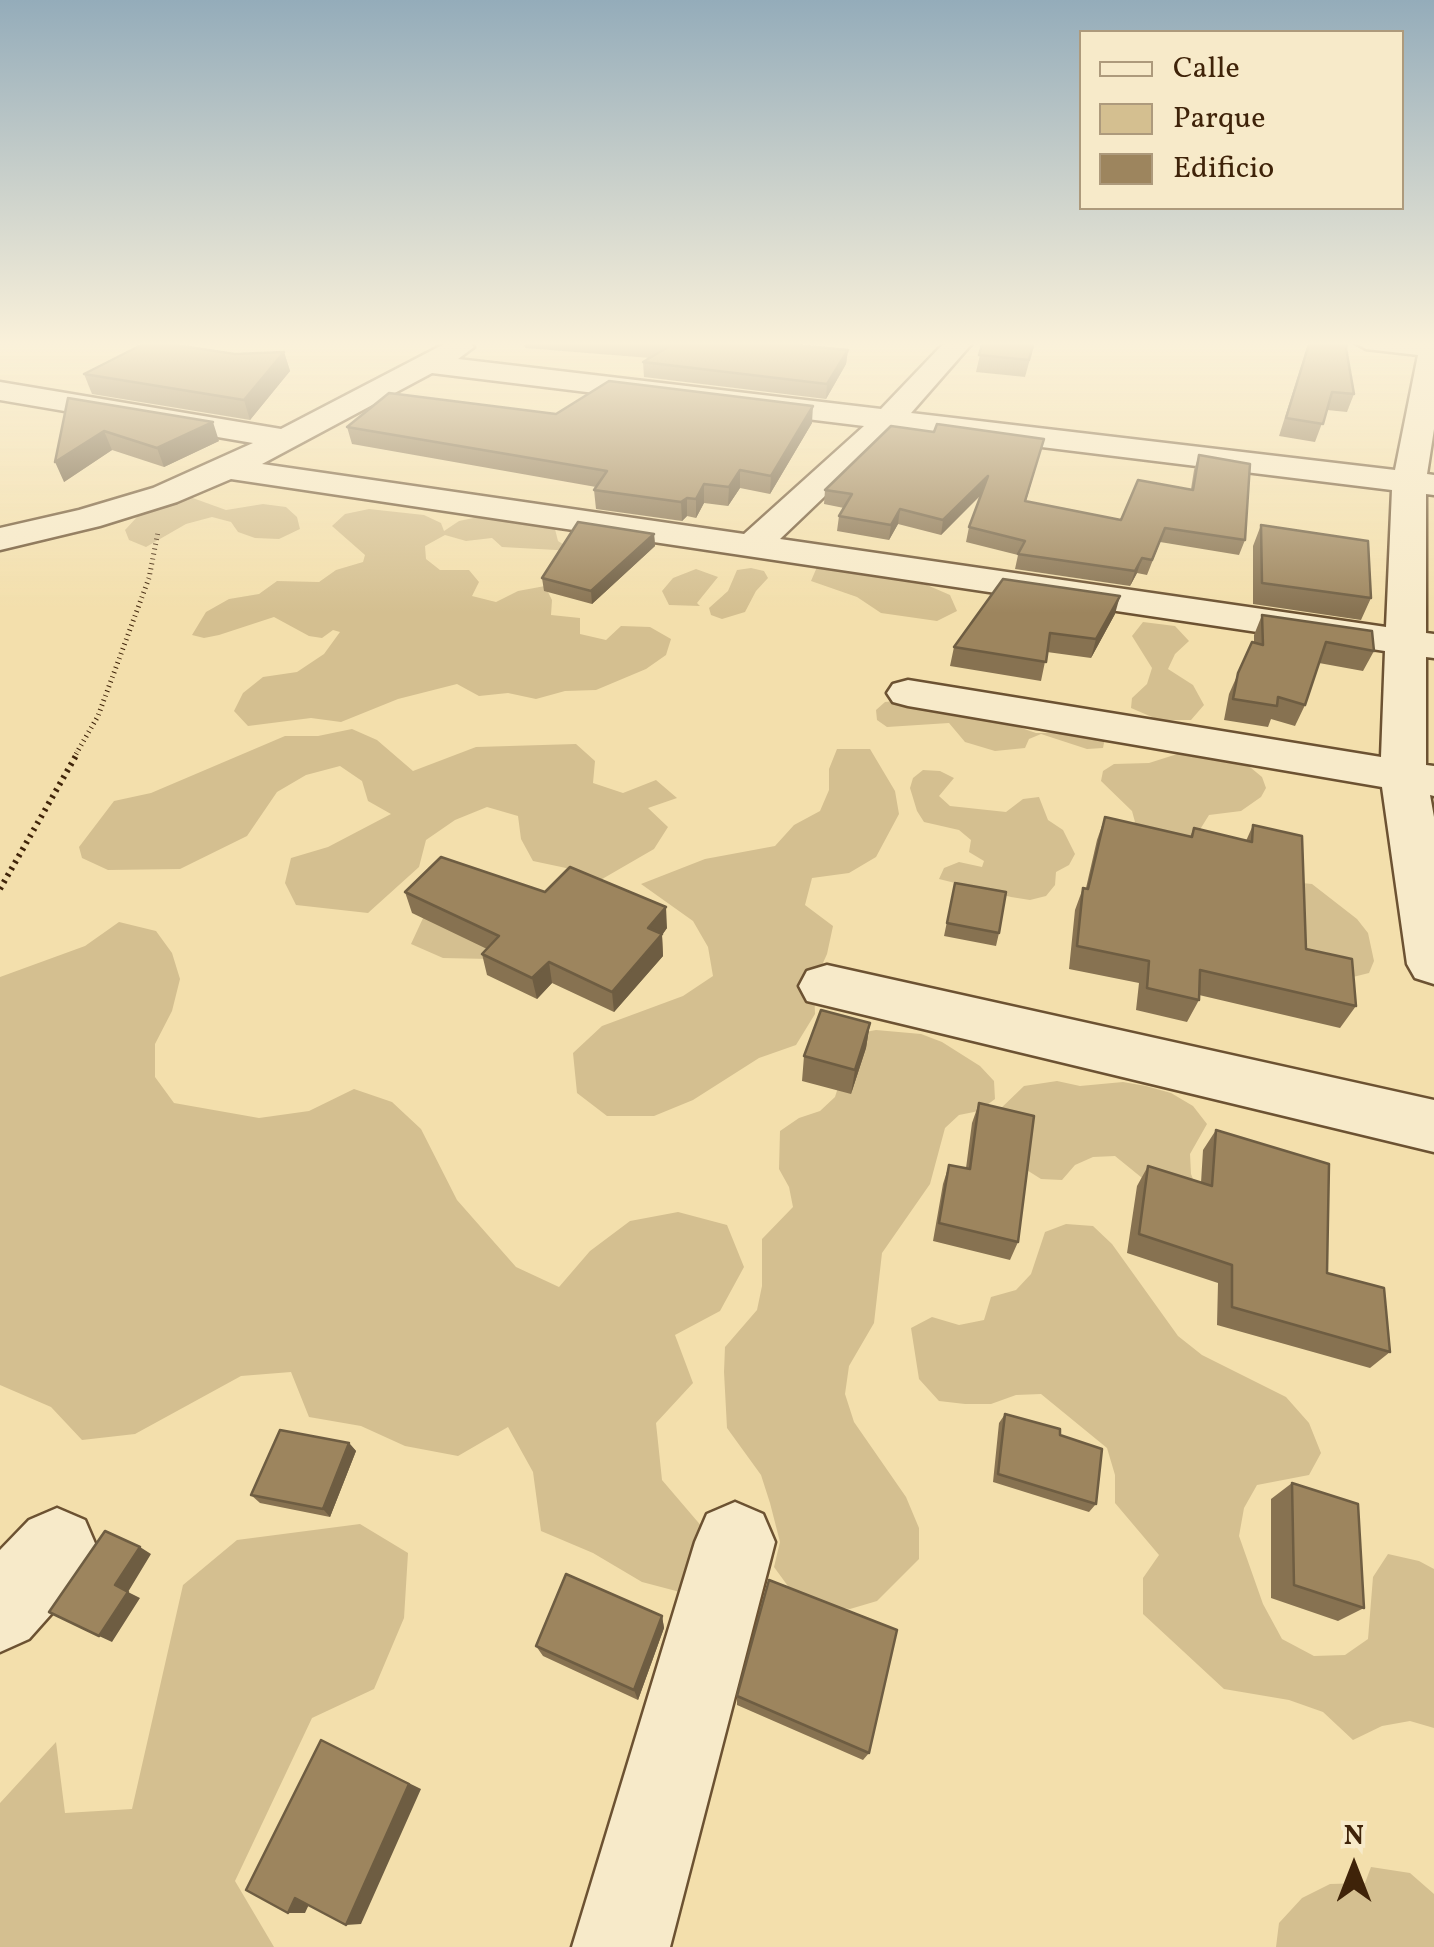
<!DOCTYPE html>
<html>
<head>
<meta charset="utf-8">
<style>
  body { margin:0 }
  #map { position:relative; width:1434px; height:1947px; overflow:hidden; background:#f3dfac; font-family:Vollkorn,serif }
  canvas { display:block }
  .legend { position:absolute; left:1079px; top:30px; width:325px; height:180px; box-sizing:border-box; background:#f7eac9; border:2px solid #ad9a7c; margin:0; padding:12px 18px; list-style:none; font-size:30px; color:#3f2309 }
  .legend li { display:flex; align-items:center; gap:20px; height:50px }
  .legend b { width:50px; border:2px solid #ad9a7c }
  .north { position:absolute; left:1304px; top:1817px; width:100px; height:100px; -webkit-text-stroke:8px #f7eac9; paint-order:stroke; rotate:0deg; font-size:28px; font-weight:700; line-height:40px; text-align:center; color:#3f2309 }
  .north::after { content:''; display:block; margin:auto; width:35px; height:45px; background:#3f2309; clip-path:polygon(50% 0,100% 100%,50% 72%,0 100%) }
</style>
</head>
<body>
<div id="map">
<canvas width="1434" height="1947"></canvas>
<ul class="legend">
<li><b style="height:12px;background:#f7eac9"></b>Calle</li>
<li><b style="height:28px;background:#d4bf90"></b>Parque</li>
<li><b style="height:28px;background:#9d855e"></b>Edificio</li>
</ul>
<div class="north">N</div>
</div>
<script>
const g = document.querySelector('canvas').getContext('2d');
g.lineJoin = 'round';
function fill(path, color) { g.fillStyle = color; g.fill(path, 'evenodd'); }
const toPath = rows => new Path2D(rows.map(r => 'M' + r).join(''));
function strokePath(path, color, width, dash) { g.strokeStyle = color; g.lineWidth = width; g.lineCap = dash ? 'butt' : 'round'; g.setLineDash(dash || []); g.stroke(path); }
fill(toPath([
  [166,497,190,497,226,510,263,504,286,507,297,517,300,529,279,539,255,538,238,532,231,522,212,517,186,524,146,547,129,540,125,530,137,517,141,505],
  [369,509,424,515,441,523,444,531,459,521,483,516,555,529,558,541,574,551,502,547,492,538,466,541,445,535,425,546,426,559,440,570,469,570,479,582,472,596,496,602,518,591,545,586,552,600,551,615,580,618,580,634,606,640,621,626,650,627,671,639,666,655,646,669,596,690,565,691,536,699,508,693,479,696,457,684,398,699,341,722,311,718,248,726,234,711,243,693,263,677,297,672,324,654,340,632,333,630,322,638,309,636,274,617,219,635,204,638,192,635,206,612,229,599,259,594,277,581,319,582,336,570,363,562,365,555,332,526,345,514],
  [817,567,844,567,927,585,950,595,957,611,937,621,881,613,857,597,811,581],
  [751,568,764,571,768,578,756,591,745,612,722,619,711,615,709,608,728,591,737,570],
  [696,569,718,577,697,603,700,606,669,605,662,591,673,578],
  [1143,622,1175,626,1189,641,1175,654,1168,669,1193,685,1204,705,1191,720,1159,720,1131,708,1132,698,1147,684,1152,668,1132,636],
  [916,699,974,712,1036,733,1089,733,1105,738,1103,748,1087,749,1041,734,1029,739,1025,748,995,751,965,742,949,723,887,727,877,720,876,710,885,702],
  [352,729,377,740,413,771,476,747,576,744,595,761,593,783,623,793,656,780,677,798,648,808,668,827,654,849,597,882,566,868,533,861,521,839,518,816,487,807,455,820,426,840,419,867,368,913,296,905,285,883,291,858,328,847,391,814,368,801,362,781,340,766,306,775,277,792,247,836,180,869,108,870,82,858,79,847,114,801,151,793,285,736,318,736],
  [837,749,870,749,895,791,899,814,876,857,849,873,812,878,805,905,833,926,827,954,814,983,815,1014,796,1045,759,1058,693,1100,654,1116,607,1116,577,1093,573,1053,602,1026,683,996,713,976,708,947,693,921,641,884,705,859,775,846,794,825,820,811,829,790,829,769],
  [1190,750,1239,758,1262,777,1266,788,1261,797,1241,811,1209,815,1191,844,1125,830,1135,822,1132,811,1101,781,1103,771,1114,764,1149,763],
  [923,770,940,771,954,778,939,796,950,806,1006,812,1023,799,1039,797,1048,820,1063,830,1075,854,1069,865,1056,872,1055,885,1046,896,1030,900,1011,897,939,879,944,868,959,862,982,867,984,861,969,852,971,840,959,830,924,822,917,811,910,788,913,778],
  [1119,865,1312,884,1357,919,1368,933,1374,961,1369,973,1337,981],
  [475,901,490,959,443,958,411,944,424,916],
  [119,922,156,931,172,953,180,979,172,1011,155,1044,155,1077,174,1103,259,1118,309,1111,354,1089,392,1102,421,1129,457,1200,516,1267,559,1287,590,1251,630,1221,678,1212,727,1225,744,1267,720,1311,675,1335,693,1383,656,1423,662,1480,703,1528,680,1592,642,1582,593,1553,541,1531,533,1472,508,1427,458,1456,405,1446,361,1426,309,1417,291,1372,241,1376,135,1434,82,1440,51,1407,0,1385,0,977,85,946],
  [876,1030,921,1034,942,1042,980,1066,994,1081,995,1099,979,1111,959,1115,945,1128,930,1184,882,1253,874,1323,849,1366,845,1394,854,1422,906,1497,919,1528,919,1559,877,1601,850,1609,821,1605,793,1593,774,1567,780,1542,770,1503,761,1475,727,1428,724,1372,725,1347,757,1310,762,1286,762,1239,793,1207,789,1187,779,1169,780,1131,799,1118,820,1111,835,1097,855,1034],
  [1057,1081,1080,1086,1123,1082,1146,1086,1171,1093,1193,1106,1207,1124,1190,1154,1191,1174,1199,1195,1152,1186,1115,1156,1093,1157,1075,1165,1062,1180,1041,1179,1022,1167,997,1112,1024,1086],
  [1066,1224,1093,1226,1112,1244,1178,1336,1202,1355,1286,1397,1309,1423,1321,1453,1309,1475,1257,1485,1244,1508,1239,1536,1263,1604,1282,1639,1314,1656,1345,1655,1368,1639,1373,1577,1388,1554,1419,1561,1434,1569,1434,1728,1410,1721,1382,1726,1353,1740,1323,1712,1289,1700,1224,1689,1143,1614,1143,1578,1159,1555,1115,1503,1115,1475,1107,1448,1041,1394,1016,1395,991,1404,965,1404,939,1401,919,1379,911,1328,932,1317,959,1325,984,1320,991,1297,1016,1290,1031,1274,1045,1232],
  [360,1524,408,1553,404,1618,374,1689,312,1718,235,1881,274,1947,0,1947,0,1803,56,1742,65,1813,132,1809,183,1585,237,1540],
  [1371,1867,1410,1873,1434,1894,1434,1947,1276,1947,1279,1923,1302,1898,1330,1884,1365,1883]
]), '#d4bf90');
const minor = toPath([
  [450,341,468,341,474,347,458,359,881,409,946,341,974,341,911,413,1395,470,1418,355,1366,349,1352,341,1434,341,1434,429,1427,474,1434,475,1434,495,1426,494,1426,633,1434,634,1434,658,1426,657,1426,765,1434,766,1434,796,1430,795,1434,817,1434,984,1415,978,1407,964,1382,787,908,706,893,702,887,693,893,684,908,680,1381,757,1385,651,231,479,177,502,100,526,0,550,0,528,79,510,153,488,253,443,0,400,0,382,281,429,450,341],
  [432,373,864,426,744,534,262,464,432,373],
  [895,429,1392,490,1386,627,780,539,895,429],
  [827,965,1434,1100,1434,1152,807,1001,799,986,807,971,827,965],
  [735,1502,763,1514,775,1542,670,1947,572,1947,695,1542,707,1514,735,1502],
  [57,1508,85,1520,97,1548,85,1576,29,1639,0,1652,0,1550,29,1520,57,1508]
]);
strokePath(minor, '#6c5232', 5);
strokePath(toPath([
  [76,754,98,716,149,578,158,532]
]), '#3f2309', 5, [1, 4]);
strokePath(toPath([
  [0,889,78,752]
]), '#3f2309', 6, [2.5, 5]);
fill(minor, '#f7eac9');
fill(toPath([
  [524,341,754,341,848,350,846,364,826,399,644,377,643,362,650,358,525,348],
  [983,341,1035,341,1025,377,976,372],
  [1309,341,1348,341,1346,348,1354,394,1347,412,1327,410,1315,442,1279,436],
  [284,352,290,371,250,420,92,394,84,374,235,354],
  [68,398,219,441,164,467,112,450,64,482],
  [556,414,812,423,770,494,740,488,728,506,704,503,696,518,687,516,682,521,596,509,594,490,596,487,352,444,347,427],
  [934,432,1044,439,1026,501,1121,520,1191,489,1194,470,1199,455,1245,540,1239,555,1160,542,1147,575,1137,573,1130,586,1015,569,1018,555,966,542,969,527,981,494,941,535,898,524,889,540,837,531,839,516,844,508,824,504,825,490],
  [1261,525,1371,598,1361,620,1253,604,1253,546],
  [654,534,655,546,592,604,544,591,542,578],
  [1115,614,1091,658,1047,652,1041,681,950,666,954,647],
  [1262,615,1374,651,1363,671,1319,663,1305,705,1295,726,1271,719,1268,727,1224,720,1229,694,1252,642,1254,643,1254,635],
  [1105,817,1190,837,1194,828,1246,841,1253,825,1306,949,1356,1006,1340,1028,1199,995,1199,1000,1187,1022,1136,1010,1139,983,1069,969,1075,910,1083,888,1086,888,1097,840],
  [955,883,999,933,996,946,944,936],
  [405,892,545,892,667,928,662,935,663,956,614,1012,552,983,537,999,487,975,482,954,487,949,412,913],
  [870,1023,866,1048,851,1094,802,1081,804,1056],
  [979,1103,1018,1242,1010,1260,933,1241,943,1184,949,1165,966,1168,972,1123],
  [1216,1130,1327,1273,1390,1352,1370,1368,1217,1325,1218,1283,1127,1253,1137,1186,1148,1166,1201,1183,1203,1150],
  [1005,1414,1060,1435,1096,1504,1089,1512,993,1482,999,1423],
  [349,1443,356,1451,330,1517,260,1503,251,1495],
  [1292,1483,1364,1608,1338,1621,1271,1598,1271,1499],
  [662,1616,664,1628,638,1700,543,1656,536,1646],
  [737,1696,869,1753,863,1760,737,1705]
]), '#877251');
fill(toPath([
  [848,350,846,364,826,399,827,384],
  [284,352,290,371,250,420,244,400],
  [813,406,812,423,770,494,771,476],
  [213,422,219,441,164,467,157,448],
  [104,431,112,450,64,482,55,462],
  [740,470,740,488,728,506,729,487],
  [988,476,986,490,941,535,943,520],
  [704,484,704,503,696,518,696,499],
  [687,498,687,516,682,521,681,502],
  [900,509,898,524,889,540,891,525],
  [654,534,655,546,592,604,591,591],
  [1142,558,1137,573,1130,586,1135,571],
  [1120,596,1115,614,1091,658,1096,639],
  [666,907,667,928,662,935,663,956,614,1012,612,992,648,928],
  [549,962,552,983,537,999,532,978],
  [870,1023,866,1048,851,1094,855,1070],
  [349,1443,356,1451,330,1517,323,1509],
  [140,1547,151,1554,128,1592,115,1585],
  [128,1592,140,1598,112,1642,99,1636],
  [662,1616,664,1628,638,1700,634,1690],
  [321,1740,421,1789,361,1924,346,1925],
  [295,1898,312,1898,305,1913,288,1913]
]), '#6e5d42');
const building = toPath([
  [149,341,235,354,284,352,244,400,84,374,149,341],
  [678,341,754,341,848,350,827,384,643,362,678,341],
  [983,341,1034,341,1029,360,979,355,983,341],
  [1310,341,1348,341,1346,348,1354,394,1332,392,1323,424,1286,418,1310,341],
  [609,381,813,406,771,476,740,470,729,487,704,484,696,499,687,498,681,502,594,490,607,471,347,427,389,393,556,414,609,381],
  [68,398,213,422,157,448,104,431,55,462,68,398],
  [937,424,1044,439,1025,501,1121,520,1138,480,1193,490,1199,455,1250,464,1245,540,1165,528,1152,560,1142,558,1135,571,1018,554,1025,541,969,527,988,476,943,520,900,509,891,525,839,516,852,494,825,490,891,426,934,432,937,424],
  [578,522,654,534,591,591,542,578,578,522],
  [1261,525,1368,541,1371,598,1262,583,1261,525],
  [1003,579,1120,596,1096,639,1050,633,1046,662,954,647,1003,579],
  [1262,615,1372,631,1374,651,1326,642,1305,705,1278,697,1277,706,1233,699,1238,673,1252,642,1263,645,1262,615],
  [1105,817,1192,837,1194,828,1252,842,1253,825,1302,836,1306,949,1352,959,1356,1006,1200,970,1199,1000,1147,988,1149,961,1077,946,1083,888,1088,889,1105,817],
  [441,857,545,892,570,867,666,907,648,928,662,934,612,992,549,962,532,978,482,954,499,936,405,892,441,857],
  [955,883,1006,892,999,933,947,923,955,883],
  [821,1010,870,1023,855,1070,804,1056,821,1010],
  [979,1103,1034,1116,1018,1242,939,1223,949,1165,970,1169,979,1103],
  [1216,1130,1329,1164,1327,1273,1384,1288,1390,1352,1232,1307,1232,1265,1139,1234,1148,1166,1212,1186,1216,1130],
  [1005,1414,1060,1429,1060,1435,1102,1449,1096,1504,998,1474,1005,1414],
  [280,1430,349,1443,323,1509,251,1495,280,1430],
  [1292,1483,1358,1504,1364,1608,1294,1585,1292,1483],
  [105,1531,140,1547,115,1585,128,1592,99,1636,49,1612,105,1531],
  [566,1574,662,1616,634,1690,536,1646,566,1574],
  [769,1580,897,1630,869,1753,737,1696,769,1580],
  [321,1740,409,1784,346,1925,295,1898,288,1913,246,1890,321,1740]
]);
fill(building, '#9d855e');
strokePath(building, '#6e5d42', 2.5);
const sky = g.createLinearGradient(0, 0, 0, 613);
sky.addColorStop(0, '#94acba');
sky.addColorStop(0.56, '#faf1da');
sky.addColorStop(1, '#faf1da00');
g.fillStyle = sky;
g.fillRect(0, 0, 1434, 613);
</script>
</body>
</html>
